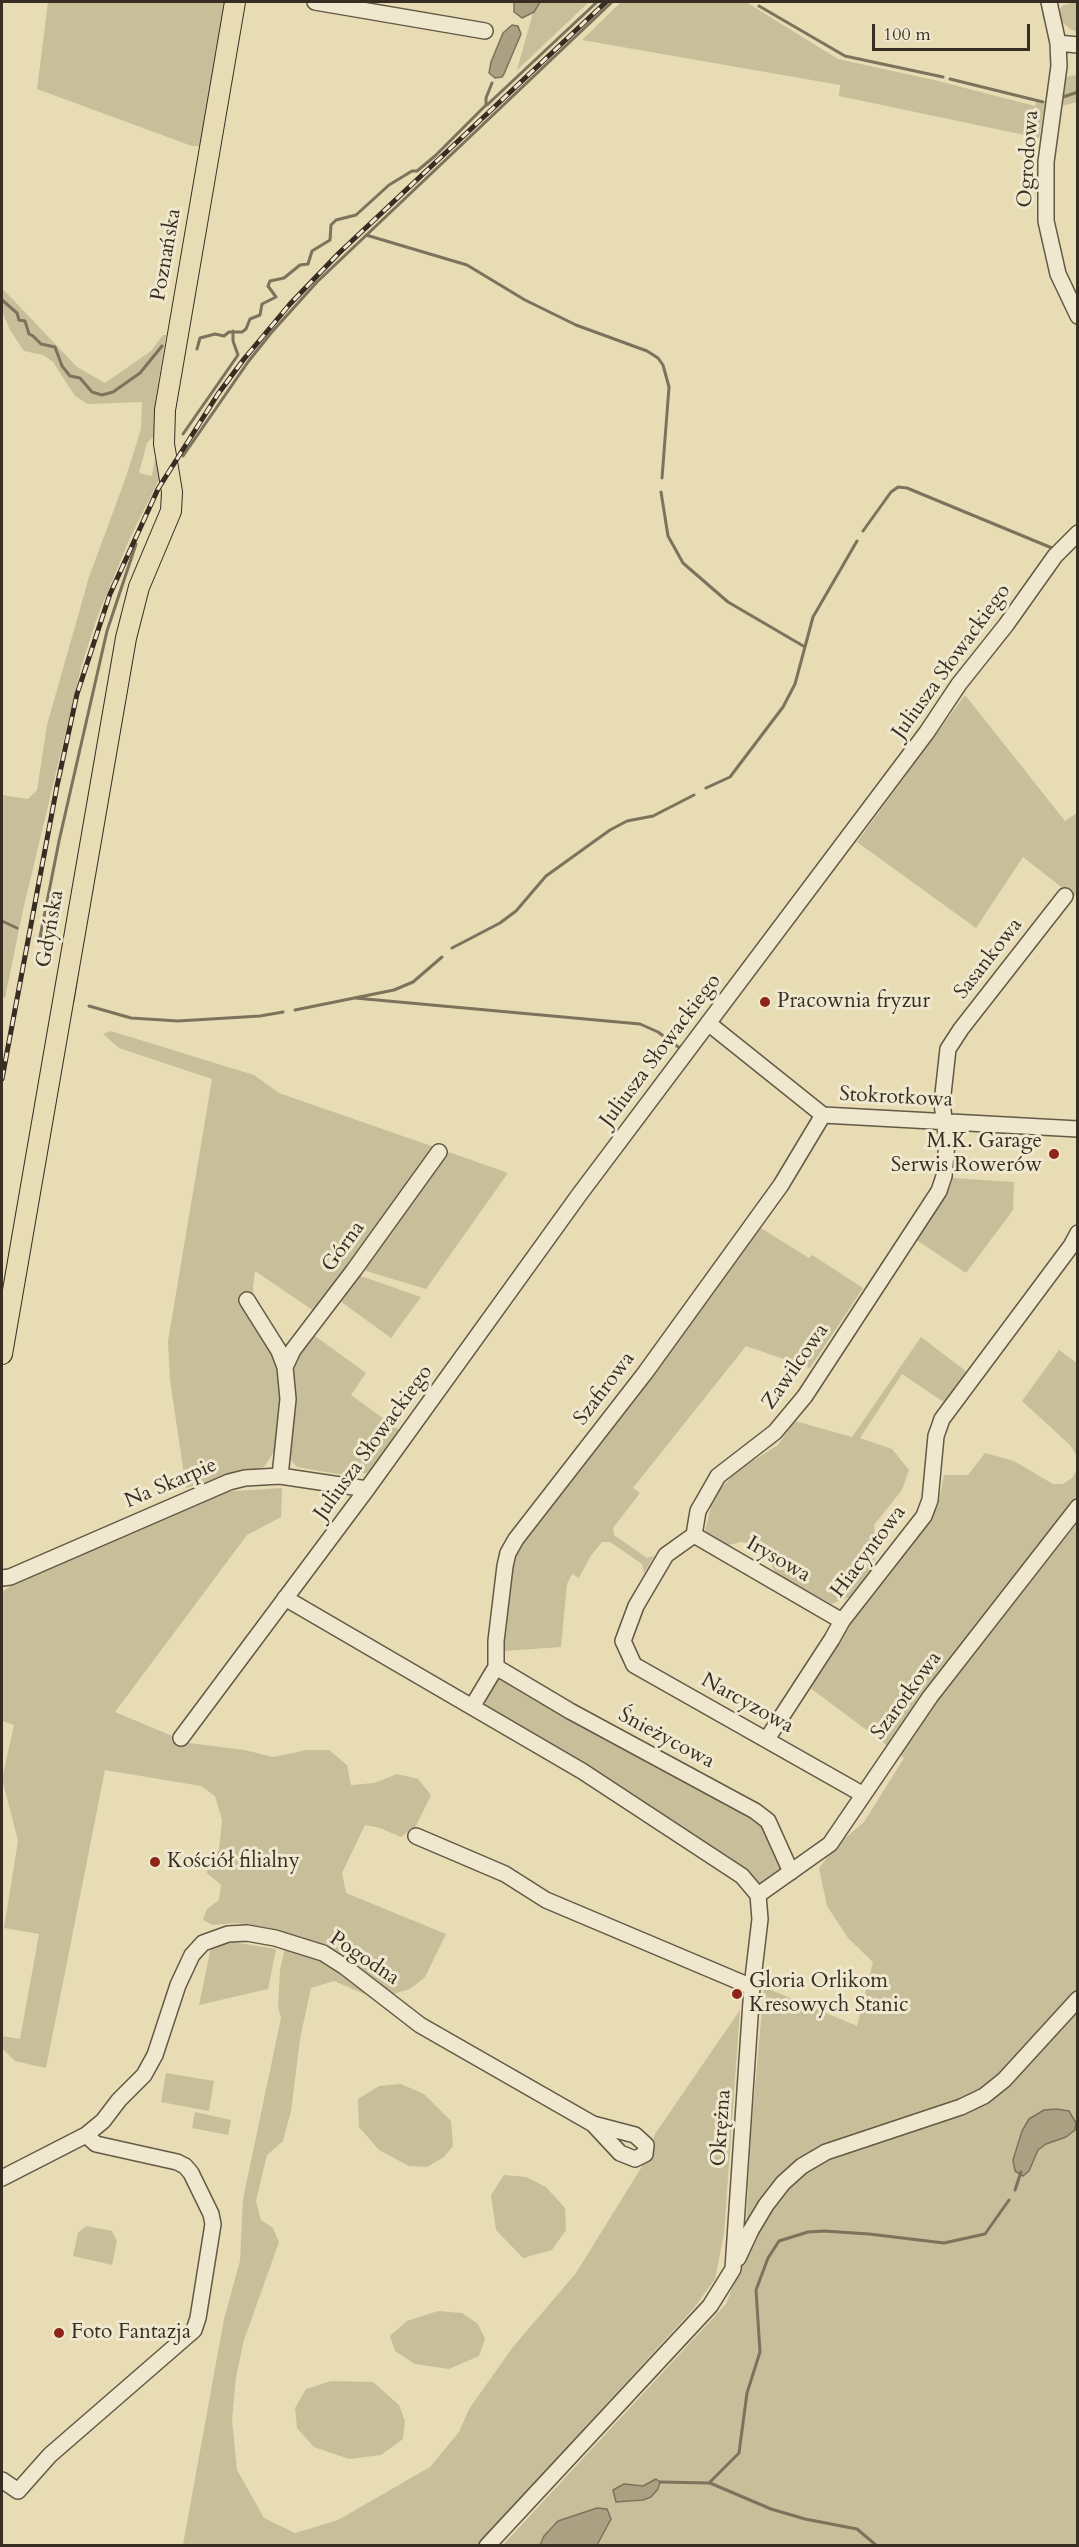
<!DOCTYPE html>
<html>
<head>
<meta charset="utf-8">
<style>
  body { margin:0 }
  #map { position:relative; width:1079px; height:2547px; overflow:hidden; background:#e7dcb3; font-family:Cardo,serif }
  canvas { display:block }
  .frame { position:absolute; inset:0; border:3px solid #372d22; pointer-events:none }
  .scale { position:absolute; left:872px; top:24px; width:158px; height:27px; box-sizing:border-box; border:3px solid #372d22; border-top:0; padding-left:8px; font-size:18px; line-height:21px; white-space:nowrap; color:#372d22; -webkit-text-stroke:4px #efe8ce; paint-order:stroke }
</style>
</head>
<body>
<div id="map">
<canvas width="1079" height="2547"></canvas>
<div class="frame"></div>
<div class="scale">100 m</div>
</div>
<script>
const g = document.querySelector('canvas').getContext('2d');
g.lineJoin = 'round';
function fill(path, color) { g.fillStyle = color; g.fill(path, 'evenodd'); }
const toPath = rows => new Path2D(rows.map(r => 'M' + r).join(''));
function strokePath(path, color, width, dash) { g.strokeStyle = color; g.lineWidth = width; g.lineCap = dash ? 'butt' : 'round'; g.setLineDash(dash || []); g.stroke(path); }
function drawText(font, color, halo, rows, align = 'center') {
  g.font = font + ' Cardo,serif'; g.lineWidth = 6; g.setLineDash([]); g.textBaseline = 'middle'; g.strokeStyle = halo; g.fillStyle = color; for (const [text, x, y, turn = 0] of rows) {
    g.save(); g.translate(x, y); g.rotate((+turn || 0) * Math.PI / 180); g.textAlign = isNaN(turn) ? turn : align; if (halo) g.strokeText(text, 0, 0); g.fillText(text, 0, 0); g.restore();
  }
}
fill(toPath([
  [48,2,227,2,205,141,199,146,192,146,37,89],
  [536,2,589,2,517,70],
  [621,2,746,2,838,59,934,80,1035,106,1036,102,1045,104,1039,138,839,96,840,85,582,40],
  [1072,2,1077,2,1077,32,1070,29,1056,17,1062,6],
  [1077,75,1077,102,1058,107,1065,77],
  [2,288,77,367,105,383,151,351,163,335,166,335,156,397,157,433,147,443,139,473,152,476,155,460,160,458,161,476,130,538,98,615,82,664,23,910,5,998,2,997,2,795,28,799,37,790,47,725,89,577,126,477,141,429,142,402,88,404,75,396,53,362,43,355,24,351,10,330,2,311],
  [965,695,1065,821,1077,813,1077,893,1074,897,1023,857,976,928,857,842],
  [111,1031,254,1075,279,1093,437,1148,317,1313,255,1271,253,1287,254,1303,279,1343,290,1344,284,1409,277,1447,264,1467,186,1488,170,1380,168,1341,212,1079,119,1048,103,1034],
  [443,1150,508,1173,426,1289,366,1271,364,1264],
  [952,1178,1014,1182,1013,1210,966,1273,915,1239,951,1185],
  [759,1227,809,1258,812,1255,863,1288,810,1368,746,1346,633,1488,640,1493,613,1528,614,1535,647,1558,654,1556,644,1573,642,1564,610,1542,602,1542,590,1557,579,1578,572,1574,567,1584,561,1647,504,1651,500,1644,513,1558,520,1542],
  [358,1275,421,1297,391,1338,340,1301],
  [315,1336,366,1373,351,1395,402,1432,385,1457,367,1473,337,1474,297,1467,288,1457,290,1374,297,1354],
  [921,1337,967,1372,945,1403,902,1374,860,1438,892,1449,909,1470,902,1490,874,1525,876,1552,872,1572,858,1593,832,1604,776,1574,767,1555,757,1545,741,1542,729,1545,716,1541,705,1531,714,1495,738,1470,778,1445,795,1421,852,1437],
  [1059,1350,1077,1363,1077,1456,1070,1445,1022,1401],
  [985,1453,1014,1461,1053,1484,1063,1484,1072,1478,1077,1470,1077,2545,597,2545,603,2532,597,2508,558,2521,545,2536,540,2545,502,2546,726,2304,740,2267,746,2225,751,2132,764,1987,857,2026,873,1962,848,1938,827,1906,819,1868,836,1846,864,1822,904,1758,809,1687,842,1633,938,1506,944,1475,968,1475],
  [282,1488,281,1517,247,1535,115,1712,189,1743,245,1750,273,1757,307,1750,329,1750,347,1765,351,1785,374,1783,397,1774,418,1779,431,1795,416,1826,401,1837,380,1828,365,1825,342,1873,346,1893,446,1934,425,1977,410,1989,376,1999,334,1981,311,1988,300,2039,291,2111,283,2141,267,2155,256,2201,261,2220,273,2228,279,2242,244,2340,236,2377,232,2419,237,2470,264,2518,295,2533,338,2520,430,2467,459,2432,469,2409,513,2347,576,2273,646,2160,655,2134,740,2010,724,2234,715,2279,694,2308,477,2545,183,2545,224,2319,240,2261,243,2199,281,2018,278,2007,280,1970,288,1935,270,1928,238,1923,213,1925,203,1920,207,1909,219,1900,221,1885,207,1873,206,1864,219,1850,222,1820,215,1796,201,1786,105,1770,46,2068,15,2061,2,2048,2,2036,20,2039,39,1934,4,1928,18,1841,2,1779,14,1725,2,1721,2,1592,21,1579,219,1492],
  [498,1679,510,1679,761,1820,783,1867,766,1885,756,1882,485,1708,486,1694],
  [226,1941,276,1949,268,1989,199,2005,211,1947],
  [166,2073,214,2081,209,2111,161,2102],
  [401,2084,424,2094,451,2121,453,2146,444,2157,427,2167,409,2166,379,2150,359,2127,358,2099,379,2086],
  [195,2112,231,2120,228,2135,192,2128],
  [504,2175,526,2177,546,2187,565,2208,566,2230,552,2250,523,2258,496,2230,491,2195],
  [86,2226,112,2231,117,2241,112,2265,73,2256,78,2233],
  [438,2311,462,2313,478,2324,485,2339,479,2356,449,2369,415,2364,395,2351,390,2336,407,2321],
  [331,2381,373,2382,399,2405,405,2421,403,2439,381,2455,349,2459,314,2447,297,2428,295,2408,306,2389]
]), '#c9be9a');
const water = toPath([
  [514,2,540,2,534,12,522,18,514,12,514,2],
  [512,25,518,26,521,34,504,74,502,77,495,78,489,73,491,62,503,33,512,25],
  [1057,2109,1069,2111,1076,2123,1075,2130,1066,2137,1046,2144,1038,2150,1029,2171,1023,2176,1015,2171,1013,2160,1022,2131,1029,2119,1044,2110,1057,2109],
  [656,2479,660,2482,658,2489,651,2497,643,2500,616,2502,613,2490,624,2484,643,2486,656,2479],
  [597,2508,607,2509,611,2519,597,2545,540,2545,544,2536,558,2521,597,2508]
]);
fill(water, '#aba082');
strokePath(water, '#7d725c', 1.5);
strokePath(toPath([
  [759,6,845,56,943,77],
  [950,79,1043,102],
  [1060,98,1078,92],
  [487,105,597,2],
  [366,235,467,265,525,300,576,325,647,351,658,358,663,365,669,387,662,478],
  [2,300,17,313,19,320,25,321,29,334,33,336,41,344,55,347,62,366,70,376,80,378,92,392,102,395,113,392,140,373,162,346],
  [197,349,200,338,215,334,224,336,229,332,242,332,246,329,250,319,260,315,262,304,276,297,268,286,270,281,284,278,300,265,308,264,312,251,330,240,331,225,336,220,356,215,389,185,412,171,417,171,435,156,486,105,486,98,492,83],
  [183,434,238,355,233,341,233,331],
  [183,456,248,362,271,333,317,282,612,2],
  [661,492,668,536,683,563,728,602,805,647],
  [863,531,891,492,898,487,907,488,1052,548],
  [706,788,730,777,783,707,795,684,813,617,857,541],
  [2,921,17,928],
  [43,936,40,937,59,841,107,631,136,544],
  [452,948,500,923,516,911,546,876,610,830,627,821,653,816,694,795],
  [355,998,640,1024,658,1032,681,1049],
  [73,1001,76,982],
  [89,1006,131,1018,178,1021,260,1016,283,1012],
  [295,1010,394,990,413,982,442,957],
  [1015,2190,1021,2172],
  [660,2482,709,2483,739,2453,747,2393,760,2352,756,2290,768,2258,779,2241,808,2232,824,2231,869,2234,944,2243,985,2234,1009,2200],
  [710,2483,771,2509,805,2519,857,2529,877,2546]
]), '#7d725c', 3);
const minor = toPath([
  [315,2,485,31],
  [1049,2,1058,43,1059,66,1046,162,1046,221,1058,274,1078,316],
  [1058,43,1078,45],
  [708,1023,823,1115,1078,1129],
  [247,1300,279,1351,285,1367,288,1399,280,1476],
  [285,1367,293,1350,354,1270,439,1152],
  [694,1535,842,1621],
  [2,1578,10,1577,229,1482,245,1478,280,1476,367,1489],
  [285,1598,582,1771,742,1876,758,1895,760,1919,752,1987,733,2269,710,2306,487,2546],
  [496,1667,570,1711,755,1811,768,1821,791,1872],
  [472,1707,496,1667,496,1641,505,1566,508,1553,516,1539,645,1373,781,1185,823,1115],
  [181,1738,367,1489,579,1195,927,732,959,684,1006,625,1055,556,1078,533],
  [767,1739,832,1639,842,1621,924,1516,930,1500,936,1436,942,1419,1071,1246,1078,1233],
  [862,1794,634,1665,623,1641,636,1606,666,1555,694,1535,698,1511,718,1476,775,1432,805,1396,939,1191,944,1176,947,1142,942,1103,948,1049,961,1029,1065,896],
  [416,1836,505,1874,546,1900,752,1987],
  [758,1895,830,1844,930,1697,1078,1507],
  [2,2178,86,2135,103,2121,119,2100,144,2075,155,2055,178,1985,192,1955,203,1943,228,1934,247,1933,275,1938,323,1953,345,1967,420,2025,593,2124,620,2153,635,2159,645,2154,646,2145,635,2135,593,2124],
  [738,2258,751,2230,766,2205,783,2183,802,2166,826,2152,961,2107,984,2096,1004,2080,1078,1999],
  [2,2480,18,2491,50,2455,194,2330,198,2318,213,2224,211,2214,191,2173,185,2166,177,2162,96,2144,86,2135]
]);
const major = toPath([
  [2,1354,126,638,139,587,171,511,172,492,164,444,165,410,235,2]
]);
strokePath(minor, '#635946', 18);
strokePath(major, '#372d22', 22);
strokePath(minor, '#efe8ce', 15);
strokePath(major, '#e7dcb3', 20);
const rail = toPath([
  [2,1079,57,786,77,694,110,594,158,489,218,394,244,359,290,304,339,253,606,2]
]);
strokePath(rail, '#372d22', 5);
strokePath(rail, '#efe8ce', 3, [9]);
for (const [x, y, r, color] of [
  [765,1002,6,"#8f2418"],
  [1054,1154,6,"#8f2418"],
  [155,1862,6,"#8f2418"],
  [737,1994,6,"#8f2418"],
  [59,2333,6,"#8f2418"]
]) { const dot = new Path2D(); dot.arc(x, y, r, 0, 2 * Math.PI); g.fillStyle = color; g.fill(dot); strokePath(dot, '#efe8ce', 2); }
drawText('21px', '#372d22', '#efe8ce', [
  ["Ogrodowa",1029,159,-86],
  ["Poznańska",167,255,-80],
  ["Juliusza Słowackiego",952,662,-54],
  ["Gdyńska",51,929,-80],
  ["Sasankowa",989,959,-52],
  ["Juliusza Słowackiego",661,1051,-53],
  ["Stokrotkowa",896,1098,3],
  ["Górna",344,1247,-54],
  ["Zawilcowa",796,1367,-55],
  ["Szafirowa",605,1389,-53],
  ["Juliusza Słowackiego",374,1443,-54],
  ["Na Skarpie",171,1484,-23],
  ["Hiacyntowa",869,1552,-53],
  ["Irysowa",778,1560,30],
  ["Szarotkowa",907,1696,-54],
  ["Narcyzowa",747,1704,29],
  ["Śnieżycowa",666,1739,28],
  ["Pogodna",364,1959,34],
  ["Okrężna",722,2128,-86]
]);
drawText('21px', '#372d22', '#efe8ce', [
  ["Pracownia fryzur",777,1002],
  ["M.K. Garage",1042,1142,"right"],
  ["Serwis Rowerów",1042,1166,"right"],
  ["Kościół filialny",167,1862],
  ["Gloria Orlikom",749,1982],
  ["Kresowych Stanic",749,2006],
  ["Foto Fantazja",71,2333]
], 'left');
</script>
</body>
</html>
